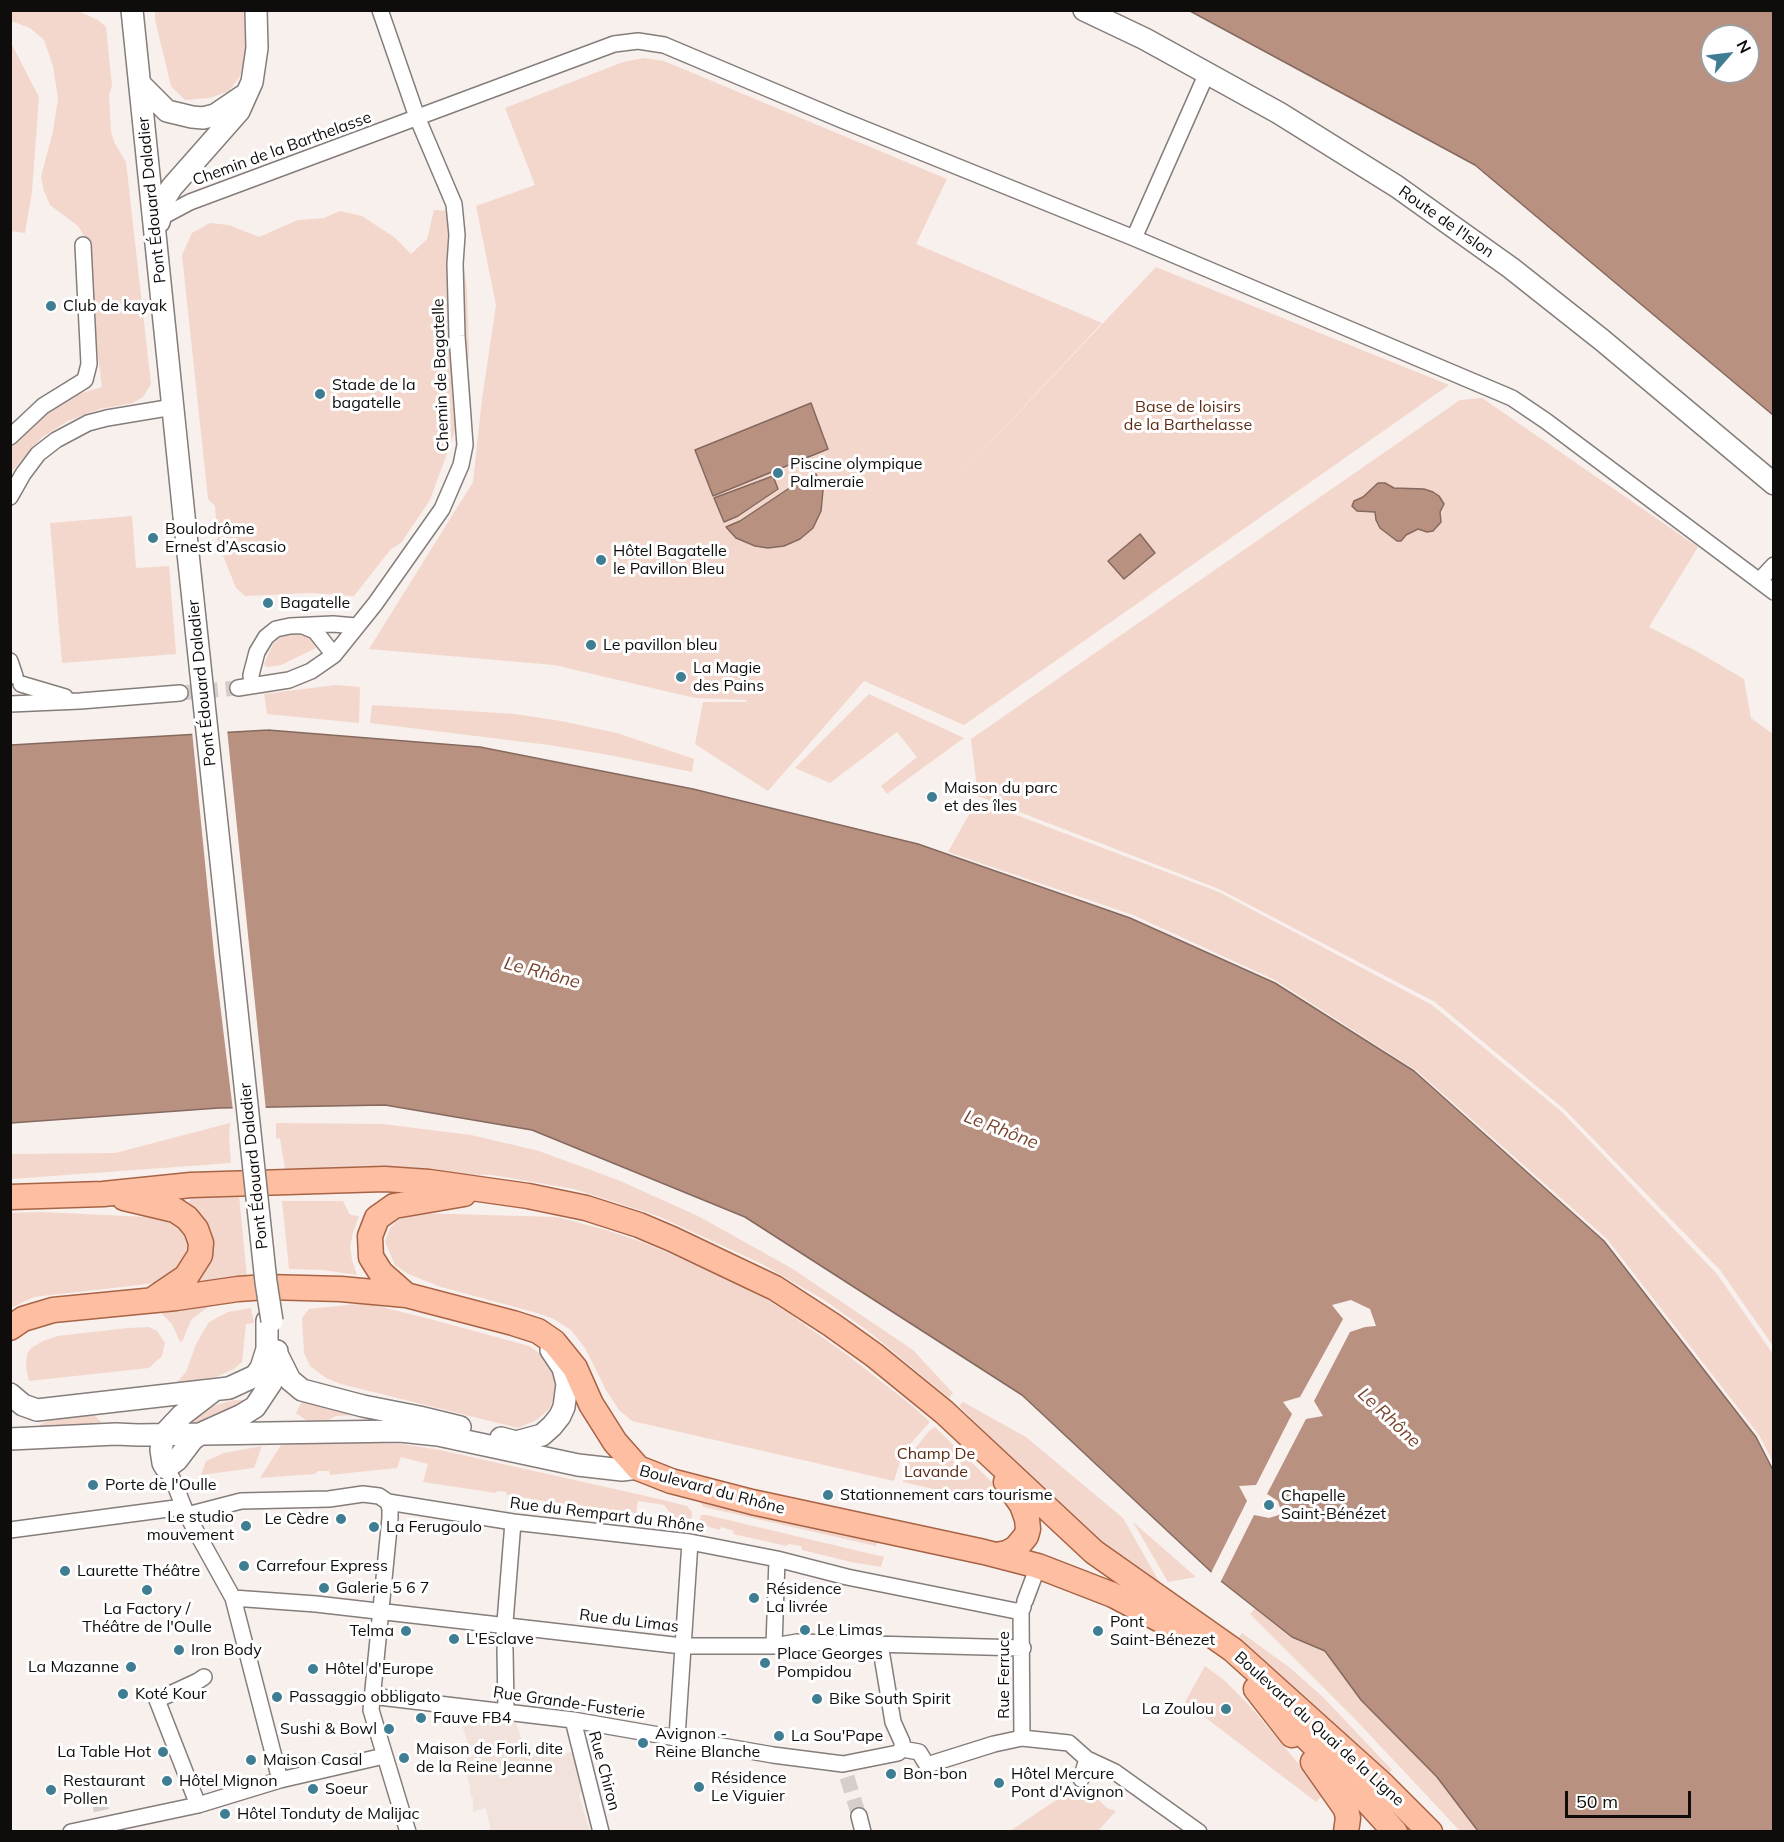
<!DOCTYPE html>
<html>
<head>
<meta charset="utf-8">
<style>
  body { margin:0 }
  #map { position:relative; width:1784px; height:1842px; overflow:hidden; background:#f8f0ed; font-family:Mulish,sans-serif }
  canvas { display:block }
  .frame { position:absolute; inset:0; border:12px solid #0f0d0c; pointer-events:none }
  .north { position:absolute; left:1700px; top:24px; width:60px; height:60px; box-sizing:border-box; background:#fff; border:2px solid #9f9e9e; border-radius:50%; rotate:62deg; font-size:16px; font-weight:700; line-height:24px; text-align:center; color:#0f0d0c }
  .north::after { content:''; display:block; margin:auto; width:21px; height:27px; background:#3f7d93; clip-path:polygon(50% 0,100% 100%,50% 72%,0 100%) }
  .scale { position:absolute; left:1565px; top:1791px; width:126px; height:27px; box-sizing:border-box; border:3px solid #0f0d0c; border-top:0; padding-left:8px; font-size:18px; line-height:21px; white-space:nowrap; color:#0f0d0c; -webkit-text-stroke:4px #fff; paint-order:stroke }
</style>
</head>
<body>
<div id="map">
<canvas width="1784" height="1842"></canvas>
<div class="frame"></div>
<div class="north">N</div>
<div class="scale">50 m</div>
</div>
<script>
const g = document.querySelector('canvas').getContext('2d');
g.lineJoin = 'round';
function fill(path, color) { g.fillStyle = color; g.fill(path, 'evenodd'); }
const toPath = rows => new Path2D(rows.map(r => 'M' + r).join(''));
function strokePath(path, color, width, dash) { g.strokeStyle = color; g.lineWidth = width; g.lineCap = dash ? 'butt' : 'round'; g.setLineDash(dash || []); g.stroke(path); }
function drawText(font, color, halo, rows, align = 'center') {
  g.font = font + ' Mulish,sans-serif'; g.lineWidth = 6; g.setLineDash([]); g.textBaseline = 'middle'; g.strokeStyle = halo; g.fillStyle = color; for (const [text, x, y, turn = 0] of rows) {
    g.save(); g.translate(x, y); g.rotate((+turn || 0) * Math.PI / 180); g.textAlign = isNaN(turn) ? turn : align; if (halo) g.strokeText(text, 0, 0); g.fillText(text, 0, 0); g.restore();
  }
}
fill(toPath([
  [459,1716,516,1723,527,1755,559,1745,562,1754,573,1752,583,1789,579,1796,590,1831,491,1831,486,1808,473,1812,473,1798,471,1798,470,1786,466,1773,457,1772,458,1761,472,1756]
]), '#f1e2dc');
fill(toPath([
  [11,11,78,11,98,20,106,27,112,86,109,95,111,131,114,142,126,162,151,384,143,397,133,403,100,409,68,421,41,438,13,470,11,475,11,445,38,415,68,397,102,387,93,318,85,238,78,226,50,205,44,191,41,177,53,131,58,99,53,66,44,40,30,28,11,21],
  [155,11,247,11,246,53,240,76,229,91,210,98,185,100,171,86,155,20],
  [10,41,39,97,32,192,25,233,11,231],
  [644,58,664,61,947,179,916,244,1102,323,942,494,1156,267,1449,385,964,725,864,681,768,791,695,744,703,702,746,702,747,700,695,698,554,665,369,649,473,482,482,399,496,305,476,206,535,185,505,108,623,62],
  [434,210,452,211,459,231,467,290,469,352,462,412,430,500,401,543,391,549,354,596,311,593,245,596,236,588,218,543,215,506,208,499,182,255,192,233,210,223,229,225,259,237,298,220,324,218,340,211,362,216,394,237,411,254,427,239],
  [1482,398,1698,547,1649,627,1698,652,1744,679,1751,718,1773,734,1773,1346,1720,1270,1564,1109,1435,1002,1219,889,978,796,971,739,1460,400],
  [132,516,136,568,169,566,176,654,62,663,50,523],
  [293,632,305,632,315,642,316,648,281,665,267,667,264,664,273,644,282,636],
  [336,685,360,687,359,723,267,714,264,694],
  [869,694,964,738,887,794,881,786,917,757,897,732,830,783,795,768],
  [372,705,515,714,561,721,617,733,694,759,692,772,609,755,549,745,370,723],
  [977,800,1219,892,1432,1005,1562,1112,1717,1274,1773,1354,1773,1462,1759,1435,1607,1239,1417,1071,1275,980,1133,915,948,852],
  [230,1123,229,1138,231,1163,11,1179,11,1154,115,1153],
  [276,1123,383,1124,471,1135,539,1151,618,1180,698,1216,793,1269,913,1350,953,1393,949,1398,868,1331,824,1300,762,1264,658,1216,574,1189,492,1175,285,1169,280,1139,276,1138],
  [193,1195,239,1195,247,1279,197,1283,210,1261,190,1206,189,1202],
  [282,1201,343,1201,350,1215,359,1216,353,1233,350,1246,352,1260,357,1275,323,1270,289,1269],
  [42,1212,170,1218,187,1234,191,1251,185,1266,167,1279,148,1284,34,1297,11,1308,10,1213],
  [416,1213,557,1217,606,1230,645,1243,719,1275,766,1299,791,1315,850,1357,915,1408,929,1421,929,1423,903,1452,894,1481,632,1421,619,1410,606,1390,585,1348,571,1330,554,1319,537,1313,441,1287,408,1274,395,1265,385,1242,390,1228,398,1220],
  [213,1303,191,1320,183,1340,180,1342,172,1324,158,1310],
  [366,1303,434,1320,529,1346,542,1355,553,1370,556,1382,555,1396,550,1408,537,1420,518,1428,341,1384,326,1378,310,1366,304,1353,302,1318,309,1309],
  [251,1308,254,1323,246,1324,242,1362,234,1369,216,1377,176,1383,186,1372,196,1344,209,1322,228,1312],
  [149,1327,157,1331,165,1343,162,1356,149,1368,29,1381,26,1367,27,1354,31,1348,43,1341,57,1336,128,1328],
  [303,1399,356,1415,336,1416,322,1424,307,1421,296,1413],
  [234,1400,249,1400,212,1421,179,1428,206,1408],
  [963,1402,1026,1437,1123,1518,1165,1592,1130,1567,1068,1515,959,1406],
  [93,1414,102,1423,102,1428,35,1430,41,1424,59,1416],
  [935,1427,994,1484,994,1492,988,1500,981,1500,903,1482,906,1464,911,1454,928,1432],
  [334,1442,402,1444,440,1450,646,1496,687,1506,692,1512,691,1523,676,1520,664,1505,638,1501,636,1514,576,1505,576,1502,565,1501,564,1504,507,1495,506,1492,497,1491,496,1493,423,1482,428,1464,401,1457,397,1468,330,1475,329,1471,318,1471,315,1474,260,1478,281,1445],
  [262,1446,254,1468,201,1475,206,1461,224,1453],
  [696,1498,878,1540,876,1546,704,1507],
  [701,1515,707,1515,884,1557,881,1567,851,1562,802,1550,801,1546,788,1544,787,1546,733,1534,734,1531,721,1527,720,1530,698,1524],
  [1133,1522,1196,1577,1168,1582],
  [1255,1608,1292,1637,1325,1651,1361,1700,1437,1777,1478,1831,1460,1831,1354,1718,1250,1614],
  [1242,1633,1289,1667,1323,1697,1392,1770,1385,1777,1236,1641],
  [1205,1666,1224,1680,1248,1704,1304,1770,1324,1794,1316,1802,1185,1702],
  [1077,1786,1097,1798,1107,1808,1116,1811,1098,1831,1010,1831]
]), '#f3d7cc');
const water = toPath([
  [1190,11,1773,11,1773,415,1475,165,1190,11],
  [1712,36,1748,36,1748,72,1712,72,1712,36],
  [811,403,828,449,713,496,695,450,811,403],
  [816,474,823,490,821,511,813,528,800,539,784,546,768,548,755,546,736,538,726,527,740,521,794,485,816,474],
  [773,476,778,489,738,516,724,522,714,498,773,476],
  [1378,483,1385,483,1394,488,1424,489,1433,492,1439,496,1444,504,1440,512,1441,522,1433,531,1427,532,1418,529,1406,535,1401,541,1397,541,1380,528,1376,520,1375,512,1357,511,1352,506,1354,501,1363,497,1378,483],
  [1140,534,1155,553,1124,579,1108,561,1140,534],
  [268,730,480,747,693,789,918,844,1130,918,1275,983,1414,1071,1604,1241,1756,1437,1774,1472,1773,1831,1478,1831,1437,1777,1361,1700,1325,1651,1292,1637,1221,1581,1022,1395,745,1217,532,1130,385,1105,219,1108,11,1123,11,745,268,730]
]);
fill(water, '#b89181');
strokePath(water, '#85695e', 1.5);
fill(toPath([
  [227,729,266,1111,233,1111,214,954,192,731],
  [1351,1300,1370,1309,1376,1326,1365,1327,1350,1332,1314,1401,1323,1416,1306,1419,1267,1494,1278,1501,1282,1514,1269,1518,1254,1515,1220,1583,1210,1575,1247,1501,1239,1486,1256,1485,1292,1414,1283,1402,1300,1397,1343,1319,1332,1305]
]), '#f8f0ed');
strokePath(toPath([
  [180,693,238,688],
  [847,1777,859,1816],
  [98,1796,102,1814]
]), '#d5cecb', 15, [15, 8]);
const street = toPath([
  [160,218,190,202,614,44,638,41,664,45,842,120,1134,238,1512,398,1546,421,1774,592],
  [1134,238,1207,73],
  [10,437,43,406,85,380,89,364,83,245],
  [10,497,23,474,38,454,56,440,88,423,107,418,173,407],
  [1759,581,1774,565],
  [303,626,315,631,334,655],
  [10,661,15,676],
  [21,684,65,697],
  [252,685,251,675,257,652,266,637,276,629,290,626,333,624,356,626],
  [238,688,289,680,311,671,334,655,375,604,442,509,461,465,465,445,457,336,455,264,457,235,454,204,417,117,380,10],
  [10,704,80,701,180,693],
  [166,1468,173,1480,187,1515,233,1598,280,1780],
  [388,1502,390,1509,390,1518,371,1710,408,1832],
  [187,1515,241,1501,329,1499,363,1494,379,1496,388,1502,513,1522,690,1542,777,1559,847,1577,1021,1612],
  [10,1530,183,1507],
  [233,1598,316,1604,682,1646,774,1646,797,1642,1023,1648],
  [1025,1601,1038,1566],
  [504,1635,513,1522],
  [880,1644,893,1722,902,1742,902,1749],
  [774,1646,777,1559],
  [505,1649,506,1711],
  [371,1696,573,1720,773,1755,843,1764,898,1753,902,1749],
  [573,1720,601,1832],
  [677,1737,690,1542],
  [1022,1738,1021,1612,1023,1607],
  [902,1749,919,1752,927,1765,994,1744,1022,1738,1069,1743,1087,1759,1115,1772,1199,1832],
  [1081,1779,1087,1759],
  [198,1805,157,1700,198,1681,204,1677],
  [859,1816,863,1832],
  [71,1832,198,1805,280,1780,384,1756]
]);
const secondary = toPath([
  [132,10,184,516],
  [1084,10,1145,39,1279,113,1396,186,1511,268,1602,340,1774,484],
  [140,84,167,111,192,117,203,118,215,115,243,96],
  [159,222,165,198,172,187,239,111,252,82,257,48,256,10],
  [277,1354,290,1380,302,1390,363,1406,419,1417,460,1427],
  [212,1392,182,1415,164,1434,161,1450,163,1463,166,1468,177,1460,193,1439,202,1433,242,1415,255,1407,271,1383,276,1369,277,1351],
  [10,1394,23,1405,37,1410,229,1388,255,1376,261,1368,267,1349,267,1321],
  [501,1438,516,1442,542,1435,552,1426,560,1416,564,1407,567,1384,563,1368,551,1350],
  [10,1439,116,1434,138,1435,400,1431,438,1435,578,1465,622,1470,638,1468]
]);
const primary = toPath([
  [10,1197,103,1194,191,1185,385,1179,429,1182,528,1196,586,1208,639,1225,672,1239,775,1288,832,1325,874,1355,944,1412,1094,1552,1233,1650,1383,1785,1430,1832],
  [124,1198,175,1210,187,1218,196,1229,201,1243,200,1255,186,1277,155,1298],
  [406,1295,381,1273,371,1257,370,1236,377,1218,394,1206,464,1194],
  [10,1328,23,1319,53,1310,176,1298,238,1289,266,1287,341,1289,406,1295,513,1323,538,1331,554,1342,575,1368,591,1404,615,1442,638,1468,671,1481,752,1502,984,1552,1038,1566,1113,1595,1187,1634],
  [996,1555,1007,1553,1016,1548,1026,1536,1028,1529,1027,1519,1022,1505,1006,1482],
  [1256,1689,1292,1735],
  [1287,1718,1333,1764,1395,1832],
  [1313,1762,1346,1809,1348,1818,1346,1832]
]);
strokePath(street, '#847d7a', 18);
strokePath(secondary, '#847d7a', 24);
strokePath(primary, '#a86345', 27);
strokePath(street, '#fff', 15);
strokePath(secondary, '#fff', 21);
strokePath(primary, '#fdbea2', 24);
const secondaryBridge = toPath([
  [184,516,266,1282,272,1321]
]);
strokePath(secondaryBridge, '#847d7a', 24, []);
strokePath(secondaryBridge, '#fff', 21);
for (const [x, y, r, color] of [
  [51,306,6,"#3f7d93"],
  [320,394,6,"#3f7d93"],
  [778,473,6,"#3f7d93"],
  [153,538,6,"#3f7d93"],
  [601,560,6,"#3f7d93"],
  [268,603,6,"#3f7d93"],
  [591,645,6,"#3f7d93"],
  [681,677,6,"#3f7d93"],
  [932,797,6,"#3f7d93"],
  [93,1485,6,"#3f7d93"],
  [828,1495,6,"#3f7d93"],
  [1269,1505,6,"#3f7d93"],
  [341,1519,6,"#3f7d93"],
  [246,1526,6,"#3f7d93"],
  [374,1527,6,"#3f7d93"],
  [244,1566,6,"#3f7d93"],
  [65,1571,6,"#3f7d93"],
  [324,1588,6,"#3f7d93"],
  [147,1590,6,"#3f7d93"],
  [754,1598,6,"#3f7d93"],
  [805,1630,6,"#3f7d93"],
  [406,1631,6,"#3f7d93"],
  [1098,1631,6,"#3f7d93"],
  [454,1639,6,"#3f7d93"],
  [179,1650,6,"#3f7d93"],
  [765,1663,6,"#3f7d93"],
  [131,1667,6,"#3f7d93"],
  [313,1669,6,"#3f7d93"],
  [123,1694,6,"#3f7d93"],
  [277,1697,6,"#3f7d93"],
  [817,1699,6,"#3f7d93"],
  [1226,1709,6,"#3f7d93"],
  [421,1718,6,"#3f7d93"],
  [389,1729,6,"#3f7d93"],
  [779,1736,6,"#3f7d93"],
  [643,1743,6,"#3f7d93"],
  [163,1752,6,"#3f7d93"],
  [404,1758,6,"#3f7d93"],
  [251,1760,6,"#3f7d93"],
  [891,1774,6,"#3f7d93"],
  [167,1781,6,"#3f7d93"],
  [999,1783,6,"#3f7d93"],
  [699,1787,6,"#3f7d93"],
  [313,1789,6,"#3f7d93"],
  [51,1790,6,"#3f7d93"],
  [225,1814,6,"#3f7d93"]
]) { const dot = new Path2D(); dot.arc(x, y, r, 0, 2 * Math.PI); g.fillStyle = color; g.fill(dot); strokePath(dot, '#fff', 2); }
drawText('16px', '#0f0d0c', '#fff', [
  ["Chemin de la Barthelasse",282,149,-20],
  ["Pont Édouard Daladier",152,200,-96],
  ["Route de l'Islon",1446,222,35],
  ["Chemin de Bagatelle",441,375,-92],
  ["Pont Édouard Daladier",202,683,-96],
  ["Pont Édouard Daladier",254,1166,-96],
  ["Boulevard du Rhône",712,1490,15],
  ["Rue du Rempart du Rhône",607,1515,7],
  ["Rue du Limas",629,1621,7],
  ["Rue Ferruce",1004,1675,-90],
  ["Rue Grande-Fusterie",569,1703,8],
  ["Boulevard du Quai de la Ligne",1319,1729,42],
  ["Rue Chiron",604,1771,75]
]);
drawText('16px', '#0f0d0c', '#fff', [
  ["Club de kayak",63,306],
  ["Stade de la",332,385],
  ["bagatelle",332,403],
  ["Piscine olympique",790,464],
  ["Palmeraie",790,482],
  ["Boulodrôme",165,529],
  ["Ernest d’Ascasio",165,547],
  ["Hôtel Bagatelle",613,551],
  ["le Pavillon Bleu",613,569],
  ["Bagatelle",280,603],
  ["Le pavillon bleu",603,645],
  ["La Magie",693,668],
  ["des Pains",693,686],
  ["Maison du parc",944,788],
  ["et des îles",944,806],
  ["Porte de l'Oulle",105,1485],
  ["Stationnement cars tourisme",840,1495],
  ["Chapelle",1281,1496],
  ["Saint-Bénézet",1281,1514],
  ["Le studio",234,1517,"right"],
  ["mouvement",234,1535,"right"],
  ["Le Cèdre",329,1519,"right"],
  ["La Ferugoulo",386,1527],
  ["Carrefour Express",256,1566],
  ["Laurette Théâtre",77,1571],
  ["Galerie 5 6 7",336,1588],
  ["Résidence",766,1589],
  ["La livrée",766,1607],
  ["La Factory /",147,1609,"center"],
  ["Théâtre de l'Oulle",147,1627,"center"],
  ["Pont",1110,1622],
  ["Saint-Bénezet",1110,1640],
  ["Le Limas",817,1630],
  ["Telma",394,1631,"right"],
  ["L'Esclave",466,1639],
  ["Iron Body",191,1650],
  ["Place Georges",777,1654],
  ["Pompidou",777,1672],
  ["La Mazanne",119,1667,"right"],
  ["Hôtel d'Europe",325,1669],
  ["Koté Kour",135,1694],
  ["Passaggio obbligato",289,1697],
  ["Bike South Spirit",829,1699],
  ["La Zoulou",1214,1709,"right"],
  ["Fauve FB4",433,1718],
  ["Sushi & Bowl",377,1729,"right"],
  ["Avignon -",655,1734],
  ["Reine Blanche",655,1752],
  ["La Sou'Pape",791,1736],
  ["Maison de Forli, dite",416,1749],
  ["de la Reine Jeanne",416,1767],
  ["La Table Hot",151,1752,"right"],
  ["Maison Casal",263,1760],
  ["Bon-bon",903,1774],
  ["Hôtel Mercure",1011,1774],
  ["Pont d'Avignon",1011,1792],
  ["Résidence",711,1778],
  ["Le Viguier",711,1796],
  ["Restaurant",63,1781],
  ["Pollen",63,1799],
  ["Hôtel Mignon",179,1781],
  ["Soeur",325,1789],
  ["Hôtel Tonduty de Malijac",237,1814]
], 'left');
drawText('16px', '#5e2b14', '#fff', [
  ["Base de loisirs",1188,407],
  ["de la Barthelasse",1188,425],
  ["Champ De",936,1454],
  ["Lavande",936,1472]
]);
drawText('italic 18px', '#78422b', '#fff', [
  ["Le Rhône",542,973,15],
  ["Le Rhône",1001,1130,21],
  ["Le Rhône",1389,1418,43]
]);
</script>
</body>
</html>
